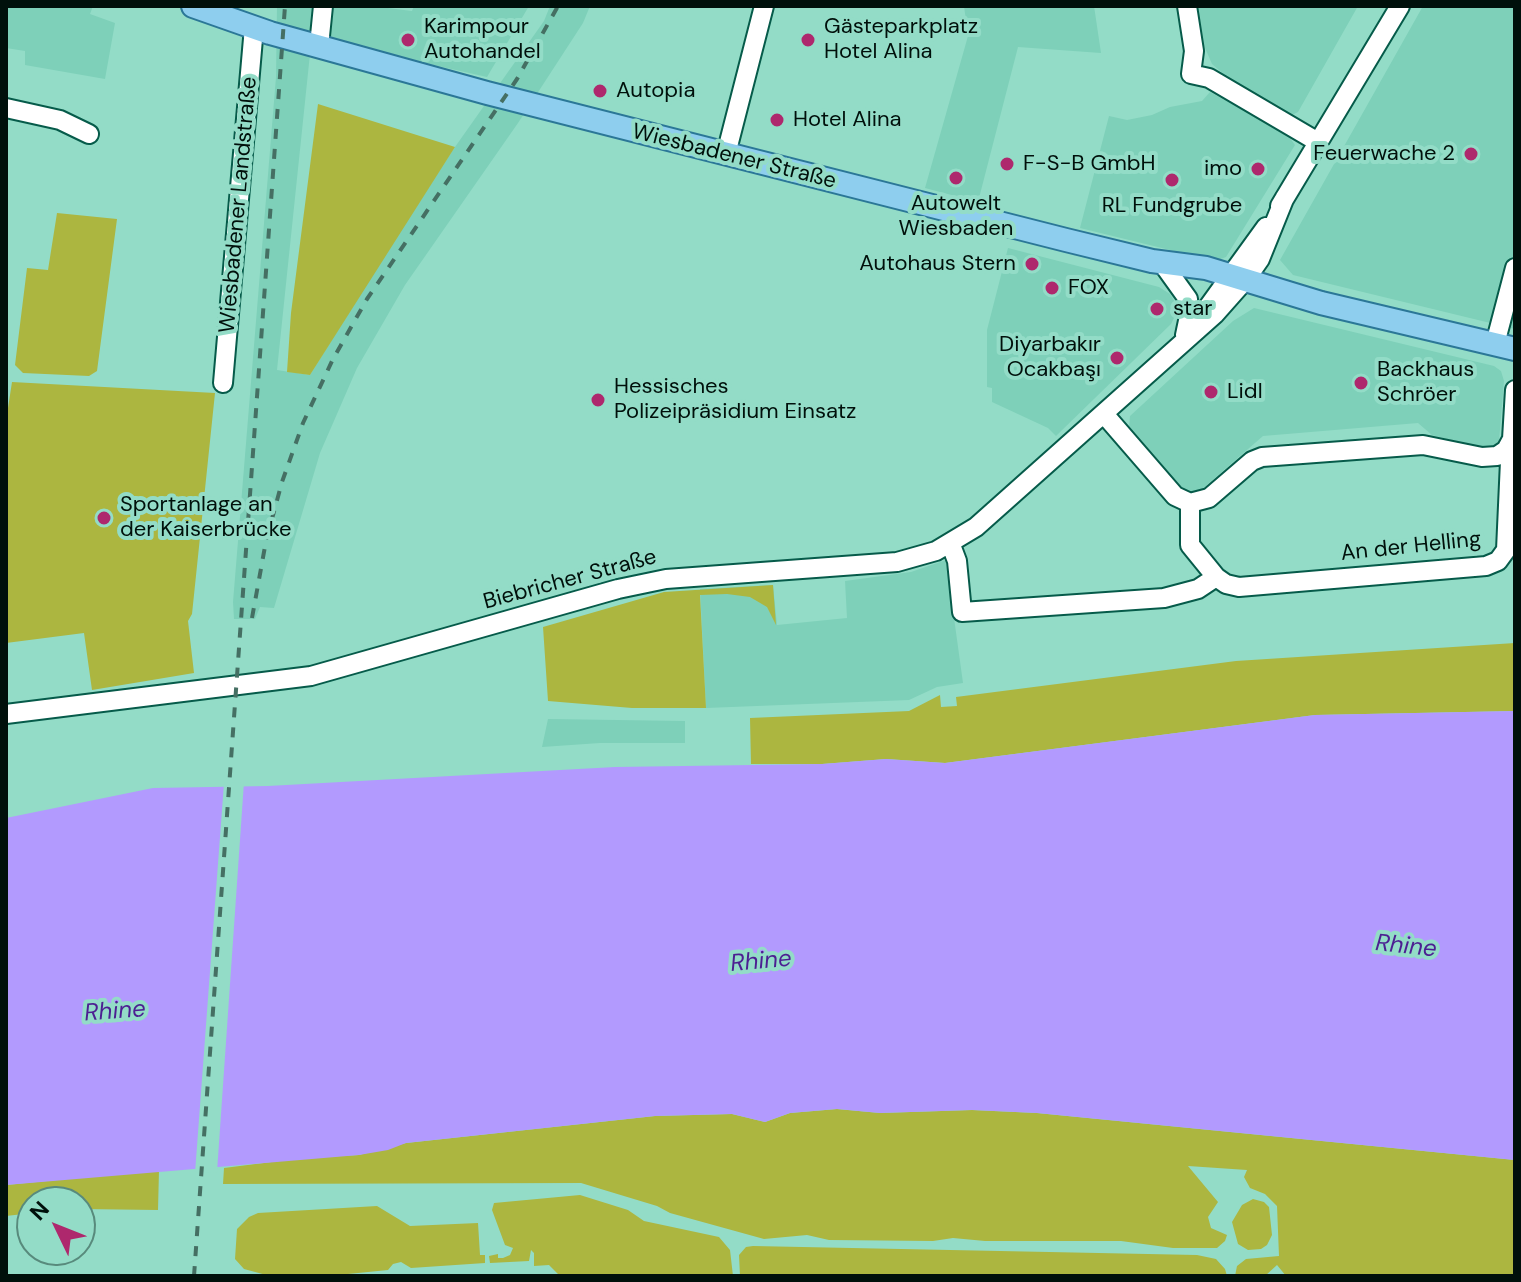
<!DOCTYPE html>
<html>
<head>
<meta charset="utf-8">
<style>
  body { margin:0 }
  #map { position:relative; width:1521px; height:1282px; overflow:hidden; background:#93dcc7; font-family:"DM Sans",sans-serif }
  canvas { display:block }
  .frame { position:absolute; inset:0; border:8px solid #00100b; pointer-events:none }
  .north { position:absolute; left:16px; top:1186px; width:80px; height:80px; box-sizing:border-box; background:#93dcc7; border:2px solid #588a7c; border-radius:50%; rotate:313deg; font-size:22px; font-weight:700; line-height:32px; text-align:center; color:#00100b }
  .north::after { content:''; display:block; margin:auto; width:28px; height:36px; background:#ae286d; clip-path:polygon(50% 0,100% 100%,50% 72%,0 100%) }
</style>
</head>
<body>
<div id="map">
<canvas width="1521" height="1282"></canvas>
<div class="frame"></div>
<div class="north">N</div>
</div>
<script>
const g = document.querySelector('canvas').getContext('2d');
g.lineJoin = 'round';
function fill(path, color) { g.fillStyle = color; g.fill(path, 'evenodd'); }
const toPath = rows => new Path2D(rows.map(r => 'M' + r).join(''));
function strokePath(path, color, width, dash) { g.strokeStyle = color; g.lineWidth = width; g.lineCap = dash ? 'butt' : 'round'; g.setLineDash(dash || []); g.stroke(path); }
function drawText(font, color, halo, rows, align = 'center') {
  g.font = font + ' "DM Sans",sans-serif'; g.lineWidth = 8; g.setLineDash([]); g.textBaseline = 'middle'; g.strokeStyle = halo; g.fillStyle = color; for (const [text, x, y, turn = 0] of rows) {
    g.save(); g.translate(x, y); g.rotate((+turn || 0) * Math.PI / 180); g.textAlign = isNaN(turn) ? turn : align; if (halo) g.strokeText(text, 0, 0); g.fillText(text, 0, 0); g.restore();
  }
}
fill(toPath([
  [6,6,93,6,90,14,115,23,105,79,25,65,25,51,6,48],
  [277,6,315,6,277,370,310,375,385,254,455,147,544,21,550,6,590,6,583,23,518,123,405,285,357,368,320,453,274,608,260,607,255,619,234,619,233,602,276,77],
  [333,6,372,6,412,11,414,6,529,6,487,77,349,46,329,39],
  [964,6,1094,6,1101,53,1018,47,978,202,925,188,968,36],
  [1196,6,1358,6,1298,112,1292,115,1227,77,1212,64,1202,41],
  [1423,6,1515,6,1515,329,1293,275,1280,260],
  [1210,92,1287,134,1295,145,1226,257,1215,261,1080,228,1109,116,1127,120,1152,115,1170,107,1202,101],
  [1008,248,1159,287,1170,294,1176,304,1176,314,1171,324,1056,436,1048,428,992,402,992,388,987,387,987,330],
  [1254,308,1494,366,1501,371,1504,381,1499,441,1494,446,1483,448,1432,435,1418,423,1263,436,1201,490,1191,493,1182,490,1132,433,1129,427,1130,416,1233,321],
  [946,560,963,683,937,687,909,700,706,708,700,589,773,585,777,625,847,618,845,581,911,572],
  [548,719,685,721,685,743,600,743,542,747]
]), '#7ed0b9');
fill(toPath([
  [318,104,455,147,310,375,287,372,291,313],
  [57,213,117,219,97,371,89,376,23,373,15,365,27,268,48,270],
  [12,382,215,393,192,614,188,621,194,673,92,690,84,633,6,643,6,421],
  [773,585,776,625,767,607,750,597,727,594,700,595,706,708,632,708,548,701,543,627,664,592],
  [1515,643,1515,711,1315,715,945,763,886,759,822,764,751,764,750,718,909,711,940,695,941,707,957,706,956,697,1236,661],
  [837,1109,880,1113,972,1110,1037,1113,1515,1160,1515,1276,1286,1276,1277,1265,1265,1276,1235,1276,1237,1266,1246,1259,1279,1256,1277,1206,1265,1194,1250,1188,1244,1177,1247,1170,1188,1166,1218,1202,1208,1217,1211,1228,1227,1235,1225,1241,1217,1248,1173,1248,1121,1241,985,1241,953,1238,933,1241,829,1240,807,1235,764,1239,670,1213,657,1206,581,1183,223,1184,224,1168,303,1158,359,1155,406,1143,655,1116,732,1114,765,1122,790,1113],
  [159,1170,158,1210,80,1209,80,1202,32,1202,32,1213,6,1216,6,1185],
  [580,1195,628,1210,644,1221,719,1237,730,1250,733,1276,560,1276,549,1265,534,1266,534,1253,531,1250,529,1261,490,1263,489,1256,498,1254,498,1258,503,1258,510,1255,513,1248,505,1245,492,1210,494,1203],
  [1253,1199,1264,1202,1269,1207,1272,1235,1267,1245,1261,1249,1248,1250,1238,1244,1232,1222,1242,1205],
  [377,1206,410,1226,478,1223,480,1255,485,1255,485,1263,411,1268,401,1262,393,1264,388,1270,328,1276,270,1276,244,1269,235,1259,237,1229,249,1217,258,1213],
  [753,1246,1197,1255,1216,1259,1225,1269,1227,1276,740,1276,739,1255,746,1247]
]), '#acb640');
fill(toPath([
  [1515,711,1515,1160,1037,1113,972,1110,880,1113,837,1109,790,1113,765,1122,732,1114,655,1116,406,1143,388,1150,359,1155,6,1185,6,818,153,788,268,786,615,767,822,764,886,759,945,763,1315,715]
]), '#b29afe');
fill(toPath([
  [244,782,217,1172,195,1173,224,783]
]), '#93dcc7');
const minor = toPath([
  [1187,6,1194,51,1191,74,1209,78,1318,142],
  [319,46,323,6],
  [6,108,60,120,89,134],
  [726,154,764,6],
  [1280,206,1400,6],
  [1165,267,1188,299,1189,316,1185,335],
  [1208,307,1266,227],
  [1495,344,1515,268],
  [223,383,254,27],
  [1104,414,1175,496,1190,503,1209,498,1252,461,1262,457,1423,445,1482,457,1497,456,1506,450,1512,439,1515,390],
  [1190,503,1190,545,1216,577],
  [951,545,957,561,962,612,1164,598,1198,589,1216,577,1226,584,1239,587,1486,566,1498,561,1506,550,1510,461,1506,450],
  [6,714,311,676,618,589,666,579,897,562,936,551,976,527,1215,314,1246,279,1260,259,1285,197]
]);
const major = toPath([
  [193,6,270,33,487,93,1066,240,1152,261,1206,268,1321,303,1515,349]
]);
strokePath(minor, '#065b4a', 22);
strokePath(major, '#2b7797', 26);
strokePath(minor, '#fff', 18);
strokePath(major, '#8eceee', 22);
strokePath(toPath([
  [252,618,266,541,282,482,303,423,333,359,367,299,517,79,558,6],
  [194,1276,285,6]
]), '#456f63', 4, [10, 10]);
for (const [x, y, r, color] of [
  [408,40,8,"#ae286d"],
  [808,40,8,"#ae286d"],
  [600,91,8,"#ae286d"],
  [777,120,8,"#ae286d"],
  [1471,154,8,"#ae286d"],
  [1007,164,8,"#ae286d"],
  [1258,169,8,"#ae286d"],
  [956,178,8,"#ae286d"],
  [1172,180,8,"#ae286d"],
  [1032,264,8,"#ae286d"],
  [1052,288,8,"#ae286d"],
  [1157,309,8,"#ae286d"],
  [1117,358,8,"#ae286d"],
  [1361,383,8,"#ae286d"],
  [1211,392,8,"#ae286d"],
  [598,400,8,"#ae286d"],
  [104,518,8,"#ae286d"]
]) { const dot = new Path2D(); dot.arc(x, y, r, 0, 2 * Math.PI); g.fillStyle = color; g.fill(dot); strokePath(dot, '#93dcc7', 3); }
drawText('22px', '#00100b', '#93dcc7', [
  ["Karimpour",424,27],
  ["Autohandel",424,52],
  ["Gästeparkplatz",824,27],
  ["Hotel Alina",824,52],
  ["Autopia",616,91],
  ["Hotel Alina",793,120],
  ["Feuerwache 2",1455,154,"right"],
  ["F-S-B GmbH",1023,164],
  ["imo",1242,169,"right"],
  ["Autowelt",956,204,"center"],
  ["Wiesbaden",956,229,"center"],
  ["RL Fundgrube",1172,206,"center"],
  ["Autohaus Stern",1016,264,"right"],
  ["FOX",1068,288],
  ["star",1173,309],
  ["Diyarbakır",1101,345,"right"],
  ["Ocakbaşı",1101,370,"right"],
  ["Backhaus",1377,370],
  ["Schröer",1377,395],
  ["Hessisches",614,387],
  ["Polizeipräsidium Einsatz",614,412],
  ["Lidl",1227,392],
  ["Sportanlage an",120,505],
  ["der Kaiserbrücke",120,530]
], 'left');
drawText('22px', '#00100b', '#93dcc7', [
  ["Wiesbadener Straße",734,157,14],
  ["Wiesbadener Landstraße",239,205,-85],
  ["An der Helling",1411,547,-6],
  ["Biebricher Straße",570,580,-15]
]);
drawText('italic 24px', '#4c1f92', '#93dcc7', [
  ["Rhine",1406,947,6],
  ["Rhine",761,962,-5],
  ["Rhine",115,1012,-4]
]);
</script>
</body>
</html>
